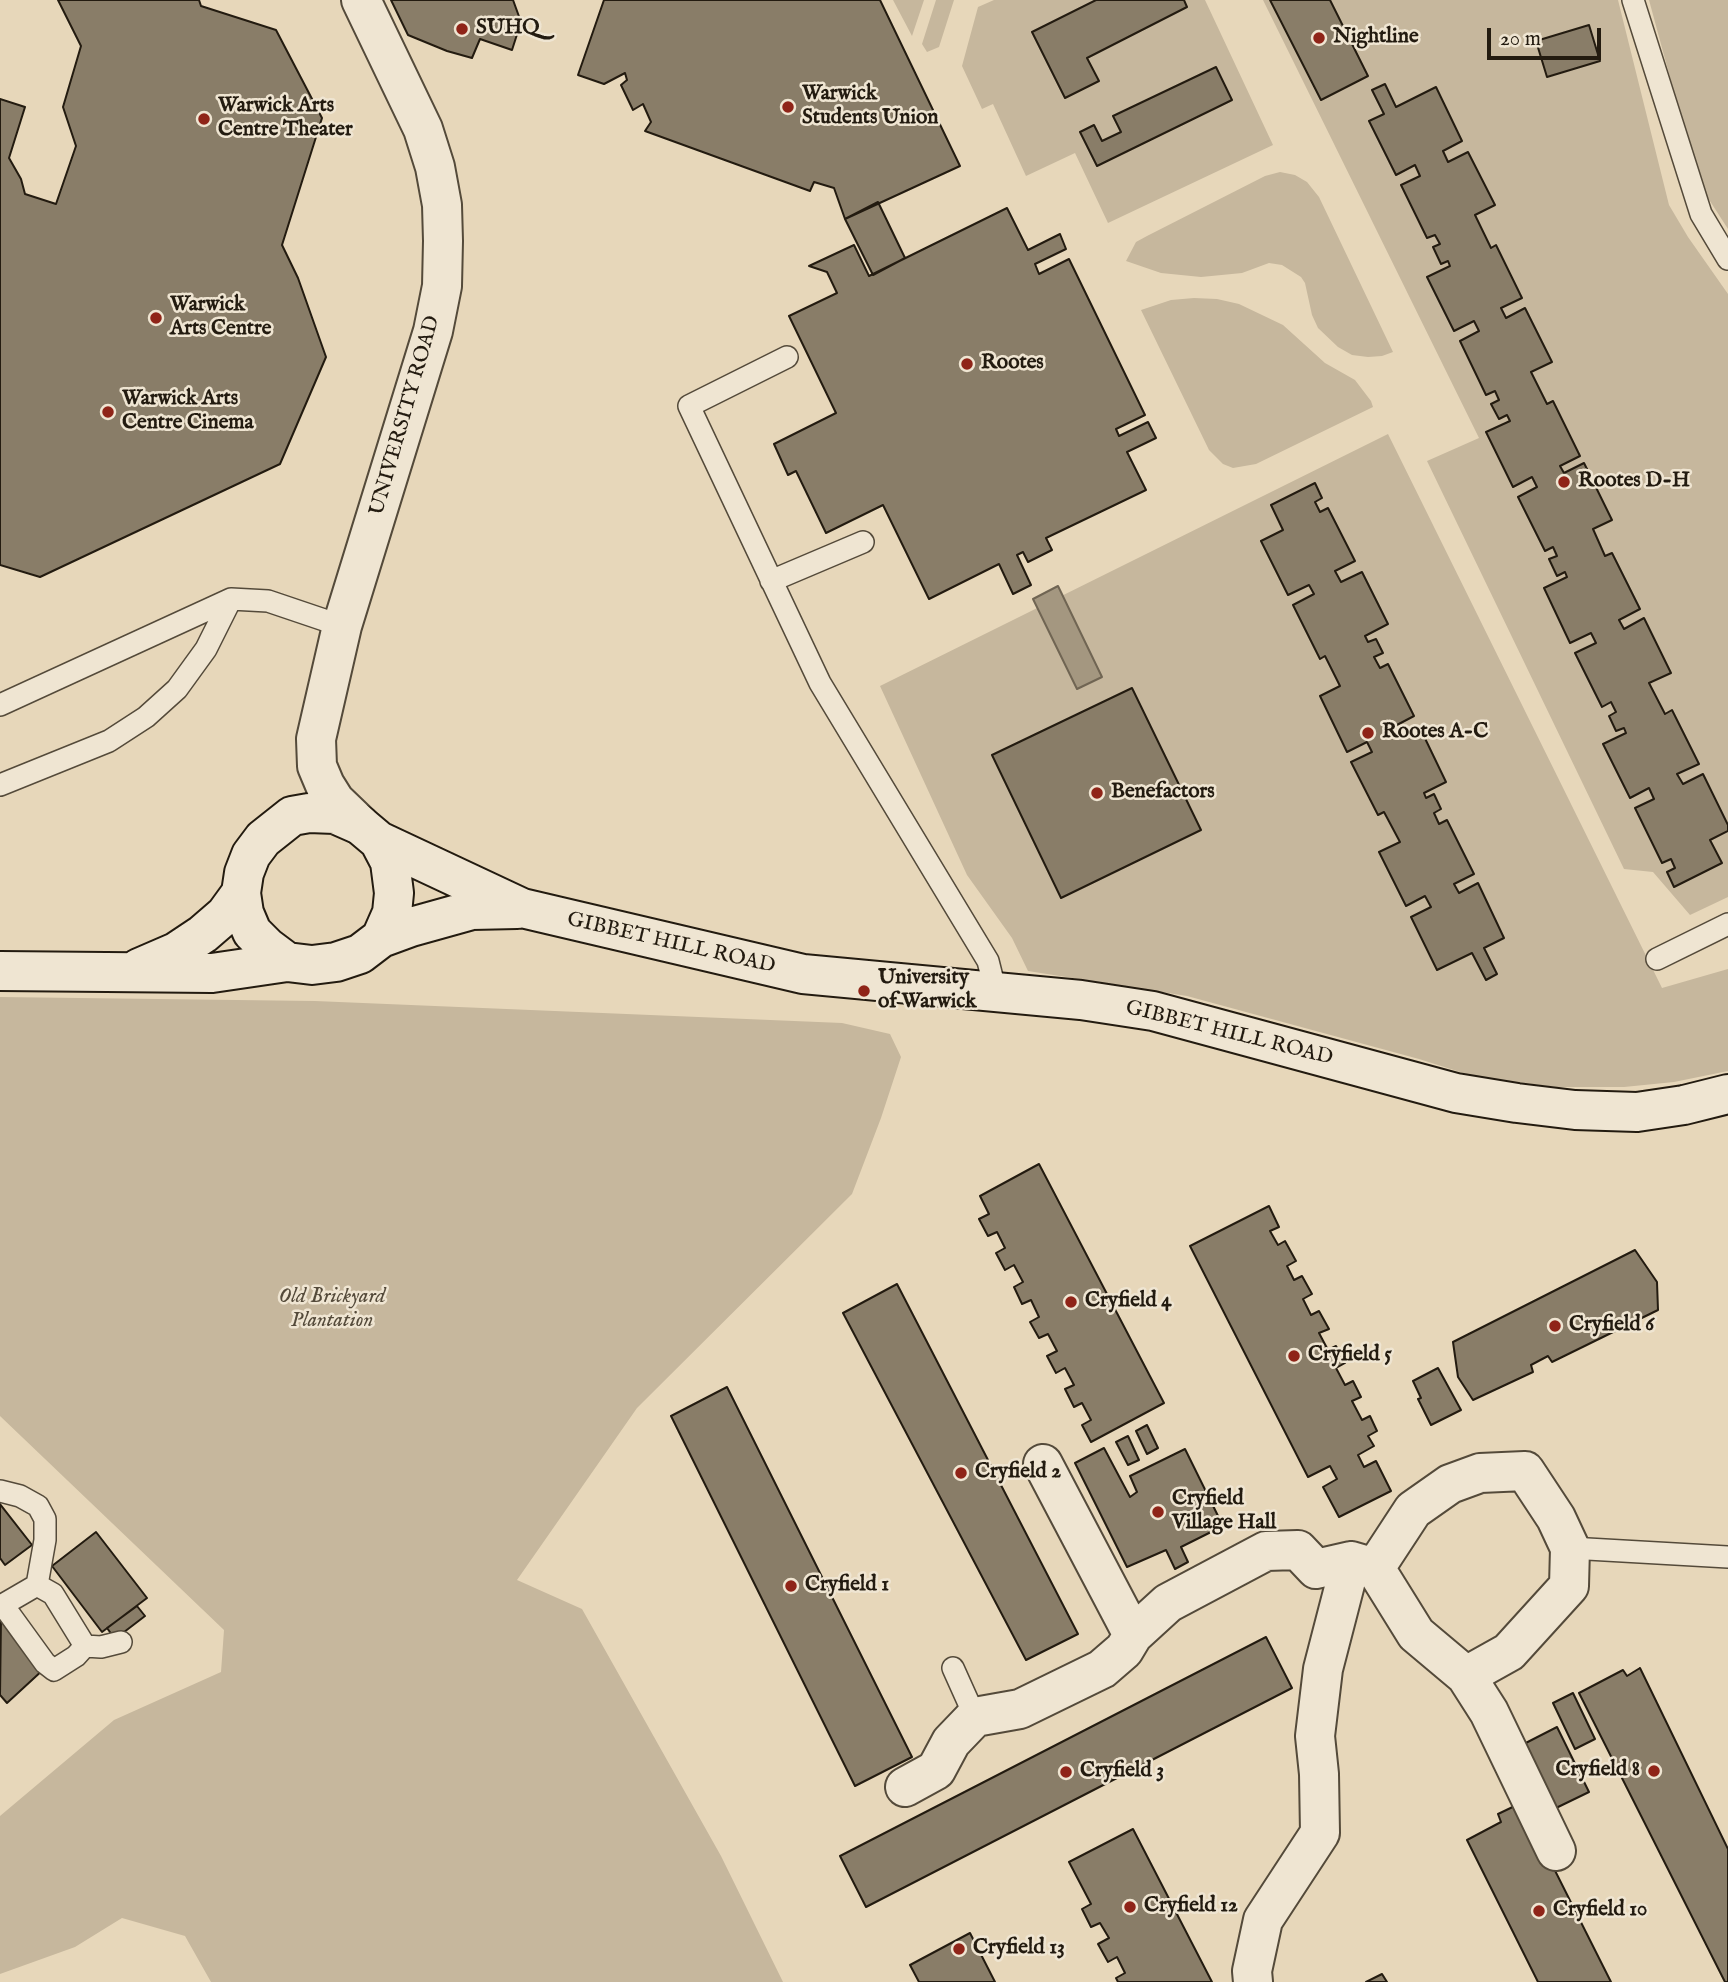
<!DOCTYPE html>
<html>
<head>
<meta charset="utf-8">
<style>
  body { margin:0 }
  #map { position:relative; width:1728px; height:1982px; overflow:hidden; background:#e7d7ba; font-family:"IM FELL English",serif }
  canvas { display:block }
  .scale { position:absolute; left:1487px; top:28px; width:114px; height:32px; box-sizing:border-box; border:4px solid #231b10; border-top:0; padding-left:9px; font-size:21px; line-height:24px; white-space:nowrap; color:#231b10; -webkit-text-stroke:5px #efe5d2; paint-order:stroke }
</style>
</head>
<body>
<div id="map">
<canvas width="1728" height="1982"></canvas>
<div class="scale">20 m</div>
</div>
<script>
const g = document.querySelector('canvas').getContext('2d');
g.lineJoin = 'round';
function fill(path, color) { g.fillStyle = color; g.fill(path, 'evenodd'); }
const toPath = rows => new Path2D(rows.map(r => 'M' + r).join(''));
function strokePath(path, color, width, dash) { g.strokeStyle = color; g.lineWidth = width; g.lineCap = dash ? 'butt' : 'round'; g.setLineDash(dash || []); g.stroke(path); }
function drawText(font, color, halo, rows, align = 'center') {
  g.font = font + ' "IM FELL English",serif'; g.lineWidth = 5; g.setLineDash([]); g.textBaseline = 'middle'; g.strokeStyle = halo; g.fillStyle = color; for (const [text, x, y, turn = 0] of rows) {
    g.save(); g.translate(x, y); g.rotate((+turn || 0) * Math.PI / 180); g.textAlign = isNaN(turn) ? turn : align; if (halo) g.strokeText(text, 0, 0); g.fillText(text, 0, 0); g.restore();
  }
}
fill(toPath([
  [893,0,924,0,912,36],
  [936,0,954,0,939,47,927,52,922,44],
  [994,0,1205,0,1273,145,1108,223,1075,153,1026,176,993,104,982,109,962,66,978,7],
  [1263,0,1618,0,1669,205,1688,237,1728,294,1728,897,1690,915,1653,872,1624,869,1427,461,1479,438],
  [1649,0,1728,0,1728,229,1699,184],
  [1280,172,1295,175,1307,182,1319,197,1393,352,1382,356,1368,357,1352,355,1338,347,1318,328,1312,315,1305,283,1301,277,1282,265,1269,263,1242,273,1201,277,1161,273,1126,261,1136,242,1147,236,1265,176],
  [1194,298,1217,299,1239,304,1283,325,1325,363,1355,380,1371,401,1373,407,1256,464,1233,468,1223,464,1209,450,1141,310,1171,300],
  [1388,434,1662,988,1728,969,1728,1071,1674,1082,1624,1087,1556,1087,1476,1077,1419,1059,1187,996,1028,971,1012,938,967,875,880,686],
  [0,997,315,1001,842,1023,890,1034,901,1057,881,1118,852,1194,637,1408,517,1580,582,1609,721,1856,783,1982,211,1982,185,1936,122,1918,75,1947,0,1974,0,1816,114,1720,221,1672,224,1630,0,1416]
]), '#c6b79d');
const water = toPath([
  [1058,586,1102,677,1077,689,1033,599,1058,586]
]);
fill(water, '#a49780');
strokePath(water, '#706553', 2);
const building = toPath([
  [58,0,199,0,201,6,276,30,322,118,282,245,298,278,326,357,280,464,40,577,0,565,0,99,25,107,9,158,21,179,25,194,56,204,76,146,63,107,81,46,58,0],
  [391,0,513,0,521,22,512,50,480,39,472,58,447,51,408,35,391,0],
  [604,0,880,0,960,166,845,219,834,188,814,182,810,191,645,131,651,122,643,104,633,110,621,85,627,80,625,73,604,84,578,75,604,0],
  [1096,0,1184,0,1187,7,1087,58,1099,81,1065,98,1032,32,1096,0],
  [1270,0,1330,0,1368,76,1321,100,1270,0],
  [1589,25,1600,61,1547,77,1536,41,1589,25],
  [1216,67,1232,100,1097,166,1080,132,1094,125,1102,141,1121,132,1113,116,1216,67],
  [1385,84,1396,107,1436,87,1462,141,1443,151,1448,162,1468,152,1495,205,1475,215,1491,248,1496,245,1522,298,1501,308,1506,318,1525,308,1552,362,1531,372,1547,404,1553,401,1580,456,1560,466,1564,473,1584,463,1612,520,1593,529,1605,556,1612,553,1640,609,1619,620,1624,629,1644,618,1671,673,1649,683,1665,714,1672,710,1699,764,1677,774,1683,784,1703,774,1728,825,1728,831,1710,840,1722,863,1674,887,1667,872,1675,868,1671,859,1662,863,1635,808,1654,799,1649,788,1630,798,1603,744,1626,733,1624,728,1616,731,1609,716,1616,712,1611,702,1602,707,1575,653,1596,643,1591,633,1570,643,1544,588,1567,577,1565,572,1557,576,1549,559,1557,556,1553,547,1545,551,1518,497,1537,487,1532,477,1513,487,1486,432,1510,421,1507,415,1499,419,1491,404,1499,400,1495,391,1486,395,1460,341,1479,331,1474,321,1454,331,1427,277,1450,266,1448,261,1441,264,1433,247,1440,244,1435,235,1427,238,1401,185,1420,176,1415,165,1396,175,1369,121,1384,114,1372,90,1385,84],
  [878,202,905,258,873,275,845,219,878,202],
  [1007,208,1028,250,1060,234,1066,249,1035,264,1039,274,1069,259,1145,415,1116,429,1119,436,1148,422,1156,438,1127,452,1146,490,1046,538,1052,550,1028,562,1023,552,1017,555,1031,585,1013,594,999,564,929,599,883,505,826,533,796,471,788,475,774,444,836,413,789,316,837,293,827,272,809,266,854,245,869,276,1007,208],
  [1315,483,1322,498,1315,502,1320,512,1328,508,1355,561,1335,571,1341,582,1362,572,1388,624,1365,636,1368,642,1376,639,1383,653,1374,657,1380,668,1388,664,1414,716,1395,726,1401,737,1420,728,1446,782,1424,793,1426,798,1434,794,1441,809,1434,813,1439,824,1447,820,1474,874,1454,884,1459,893,1478,883,1504,938,1484,948,1497,974,1486,980,1472,953,1437,970,1411,917,1431,907,1425,896,1406,906,1379,852,1400,842,1384,812,1378,815,1351,762,1372,752,1367,742,1347,752,1320,696,1340,686,1325,656,1320,659,1293,605,1314,594,1309,585,1288,595,1261,541,1283,530,1271,505,1315,483],
  [1132,688,1201,830,1061,898,992,755,1132,688],
  [1039,1164,1164,1403,1091,1442,1082,1425,1091,1420,1082,1403,1074,1407,1065,1389,1074,1385,1065,1368,1056,1373,1047,1356,1057,1351,1048,1334,1039,1338,1030,1322,1039,1317,1031,1300,1022,1304,1014,1287,1023,1282,1014,1265,1005,1270,996,1253,1005,1248,997,1232,988,1236,979,1219,989,1214,980,1196,1039,1164],
  [1269,1206,1279,1227,1270,1231,1278,1245,1285,1241,1296,1261,1287,1266,1294,1280,1302,1276,1312,1294,1303,1299,1311,1315,1319,1311,1329,1329,1319,1333,1328,1350,1336,1346,1345,1363,1336,1368,1345,1385,1353,1381,1361,1397,1352,1401,1362,1420,1370,1416,1377,1431,1368,1436,1374,1446,1358,1455,1364,1467,1376,1461,1391,1491,1339,1517,1323,1487,1337,1479,1330,1466,1308,1477,1190,1246,1269,1206],
  [1635,1250,1657,1282,1658,1310,1552,1362,1548,1356,1531,1365,1533,1372,1473,1400,1458,1377,1453,1342,1635,1250],
  [897,1284,1078,1634,1026,1660,843,1313,897,1284],
  [1438,1368,1461,1410,1431,1425,1418,1399,1421,1398,1413,1381,1438,1368],
  [727,1387,912,1757,855,1786,671,1416,727,1387],
  [1147,1425,1158,1448,1147,1454,1136,1431,1147,1425],
  [1128,1436,1139,1460,1128,1465,1116,1442,1128,1436],
  [1104,1448,1130,1497,1137,1492,1130,1476,1185,1449,1223,1526,1181,1547,1188,1562,1175,1569,1166,1550,1127,1567,1075,1463,1104,1448],
  [0,1504,32,1545,5,1565,0,1558,0,1504],
  [96,1532,147,1598,102,1632,52,1566,96,1532],
  [137,1606,145,1616,115,1639,107,1628,137,1606],
  [1,1618,45,1668,7,1703,0,1695,1,1618],
  [1266,1637,1292,1688,866,1907,840,1856,1266,1637],
  [1640,1668,1728,1849,1728,1982,1725,1982,1579,1693,1623,1670,1627,1676,1640,1668],
  [1573,1693,1595,1739,1575,1749,1553,1703,1573,1693],
  [1557,1727,1589,1792,1556,1808,1514,1749,1557,1727],
  [1521,1803,1611,1982,1538,1982,1467,1840,1501,1822,1498,1814,1521,1803],
  [1133,1829,1212,1982,1118,1982,1116,1978,1125,1973,1117,1957,1108,1962,1098,1944,1109,1938,1100,1923,1091,1927,1082,1909,1091,1904,1069,1862,1133,1829],
  [970,1933,995,1982,919,1982,910,1965,970,1933],
  [1382,1974,1387,1982,1366,1982,1382,1974]
]);
fill(building, '#897d68');
strokePath(building, '#231b10', 2);
const lane = toPath([
  [1633,0,1701,214,1728,259],
  [787,357,689,406,820,683,988,961,996,993],
  [771,581,863,542],
  [0,705,231,599,268,601,342,626],
  [0,785,109,741,146,717,177,689,206,649,231,599],
  [1657,959,1728,924],
  [0,1491,20,1496,38,1506,45,1519,45,1540,37,1585],
  [1570,1548,1728,1557],
  [37,1585,53,1594,85,1646,76,1656,54,1670,45,1663,8,1612,6,1603,37,1585],
  [85,1646,101,1647,121,1642],
  [953,1668,975,1717]
]);
const street = toPath([
  [360,825,335,801,325,785,317,766,316,739,342,626,433,331,442,286,443,241,442,205,435,167,423,129,361,0],
  [1043,1464,1133,1635],
  [1375,1568,1413,1510,1450,1484,1480,1473,1525,1471,1556,1518,1570,1548,1569,1586,1509,1652,1466,1676],
  [905,1787,936,1770,951,1742,975,1717,1020,1709,1102,1669,1124,1650,1133,1635,1168,1603,1266,1551,1298,1550,1316,1569,1351,1561],
  [1253,1982,1252,1971,1263,1920,1320,1833,1319,1774,1315,1736,1323,1669,1351,1561,1375,1568,1416,1634,1466,1676,1489,1712,1556,1851]
]);
const secondary = toPath([
  [309,813,335,814,360,825,379,841,390,862,394,893,392,913,381,938,360,954,336,962,312,965,287,962,267,947,252,932,244,913,241,893,244,873,251,855,263,839,292,816,309,813],
  [379,841,522,908,803,974,1081,1000,1153,1011,1456,1093,1517,1103,1575,1110,1637,1112,1684,1105,1728,1094],
  [381,938,411,927,472,910,517,909],
  [139,968,176,952,203,934,225,915,241,893],
  [0,971,212,973,287,962]
]);
strokePath(lane, '#544a3a', 24);
strokePath(street, '#544a3a', 42);
strokePath(secondary, '#231b10', 42);
strokePath(lane, '#efe5d2', 21);
strokePath(street, '#efe5d2', 38);
strokePath(secondary, '#efe5d2', 38);
for (const [x, y, r, color] of [
  [462,29,7,"#8f2418"],
  [1319,38,7,"#8f2418"],
  [788,107,7,"#8f2418"],
  [204,119,7,"#8f2418"],
  [156,318,7,"#8f2418"],
  [967,364,7,"#8f2418"],
  [108,412,7,"#8f2418"],
  [1564,482,7,"#8f2418"],
  [1368,733,7,"#8f2418"],
  [1097,793,7,"#8f2418"],
  [864,991,7,"#8f2418"],
  [1071,1302,7,"#8f2418"],
  [1555,1326,7,"#8f2418"],
  [1294,1356,7,"#8f2418"],
  [961,1473,7,"#8f2418"],
  [1158,1512,7,"#8f2418"],
  [791,1586,7,"#8f2418"],
  [1654,1771,7,"#8f2418"],
  [1066,1772,7,"#8f2418"],
  [1130,1907,7,"#8f2418"],
  [1539,1911,7,"#8f2418"],
  [959,1949,7,"#8f2418"]
]) { const dot = new Path2D(); dot.arc(x, y, r, 0, 2 * Math.PI); g.fillStyle = color; g.fill(dot); strokePath(dot, '#efe5d2', 2.5); }
drawText('bold 21px', '#231b10', '#efe5d2', [
  ["SUHQ",476,29],
  ["Nightline",1333,38],
  ["Warwick",802,95],
  ["Students Union",802,119],
  ["Warwick Arts",218,107],
  ["Centre Theater",218,131],
  ["Warwick",170,306],
  ["Arts Centre",170,330],
  ["Rootes",981,364],
  ["Warwick Arts",122,400],
  ["Centre Cinema",122,424],
  ["Rootes D-H",1578,482],
  ["Rootes A-C",1382,733],
  ["Benefactors",1111,793],
  ["University",878,979],
  ["of Warwick",878,1003],
  ["Cryfield 4",1085,1302],
  ["Cryfield 6",1569,1326],
  ["Cryfield 5",1308,1356],
  ["Cryfield 2",975,1473],
  ["Cryfield",1172,1500],
  ["Village Hall",1172,1524],
  ["Cryfield 1",805,1586],
  ["Cryfield 8",1640,1771,"right"],
  ["Cryfield 3",1080,1772],
  ["Cryfield 12",1144,1907],
  ["Cryfield 10",1553,1911],
  ["Cryfield 13",973,1949]
], 'left');
drawText('21px', '#231b10', '#efe5d2', [
  ["UNIVERSITY ROAD",406,416,-74],
  ["GIBBET HILL ROAD",671,944,13],
  ["GIBBET HILL ROAD",1229,1034,14]
]);
drawText('italic 21px', '#544a3a', '#efe5d2', [
  ["Old Brickyard",332,1298],
  ["Plantation",332,1322]
]);
</script>
</body>
</html>
